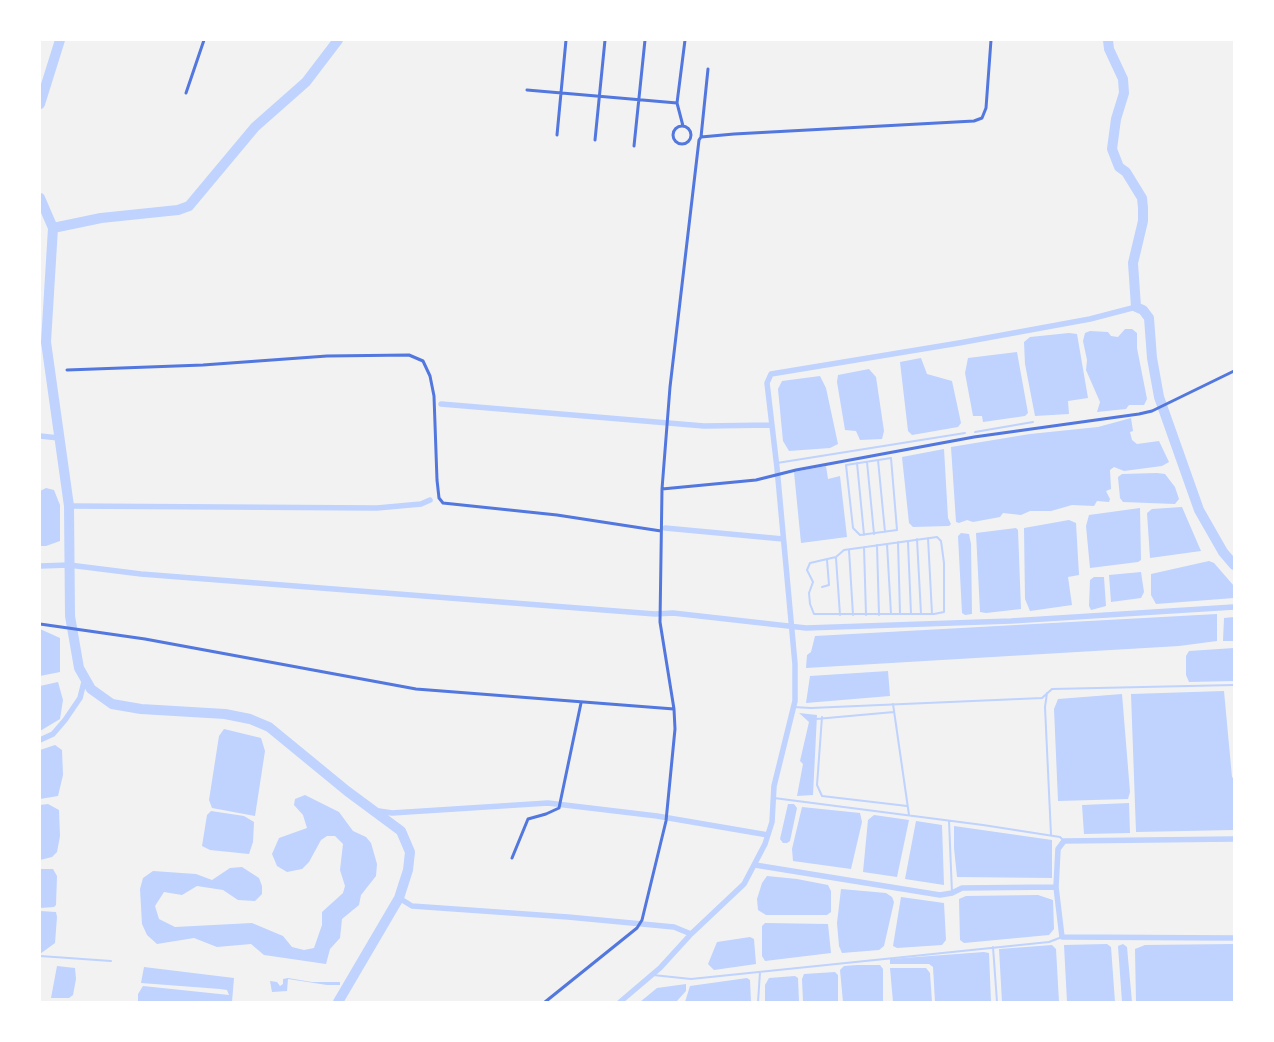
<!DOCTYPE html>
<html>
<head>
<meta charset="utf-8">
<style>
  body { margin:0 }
  #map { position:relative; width:1274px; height:1042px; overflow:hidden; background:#f2f2f2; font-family:Lora,serif }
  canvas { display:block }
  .frame { position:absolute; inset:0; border:41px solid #fff; pointer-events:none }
</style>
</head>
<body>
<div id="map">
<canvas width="1274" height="1042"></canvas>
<div class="frame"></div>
</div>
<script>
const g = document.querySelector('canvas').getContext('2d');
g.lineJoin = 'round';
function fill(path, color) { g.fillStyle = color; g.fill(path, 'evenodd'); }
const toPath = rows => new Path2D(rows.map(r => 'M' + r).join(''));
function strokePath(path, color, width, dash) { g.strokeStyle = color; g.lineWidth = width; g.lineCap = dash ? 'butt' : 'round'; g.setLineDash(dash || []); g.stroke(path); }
fill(toPath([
  [1125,329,1132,329,1137,333,1137,348,1147,399,1144,405,1129,405,1126,409,1097,412,1100,402,1086,370,1087,360,1083,341,1085,333,1090,331,1108,332,1111,336,1118,337],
  [1069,333,1077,334,1088,398,1068,401,1069,414,1035,416,1025,364,1024,342,1030,337],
  [1017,352,1028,413,1025,416,983,422,982,416,973,416,965,373,968,358],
  [921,358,927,374,952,381,961,423,958,427,912,435,908,431,900,362],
  [869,369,876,377,884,431,882,439,860,440,856,431,845,430,837,382,838,375],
  [820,376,826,388,838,444,830,448,789,451,783,441,778,389,782,381],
  [1131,418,1133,431,1130,432,1132,440,1137,444,1159,441,1169,462,1162,466,1139,469,1124,471,1114,467,1110,470,1111,489,1106,491,1110,499,1109,502,1097,501,1094,506,1072,505,1051,511,1030,511,1021,515,1003,513,1000,517,973,522,967,520,959,523,956,522,951,447,1030,434,1098,427],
  [944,449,948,518,951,524,949,526,913,527,909,523,902,457],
  [826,466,828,479,840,476,847,537,801,543,794,472],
  [1157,473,1165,474,1175,487,1179,499,1175,504,1123,502,1120,498,1118,477,1122,474],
  [46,488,54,490,60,505,60,541,46,546,40,546,40,491],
  [1182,507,1201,551,1150,558,1147,513,1152,509],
  [1140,508,1141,560,1138,562,1090,568,1086,526,1089,515],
  [1069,520,1076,523,1079,575,1068,577,1072,605,1030,611,1025,599,1024,528],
  [1016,528,1018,530,1021,609,986,613,980,612,976,533],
  [961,533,969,534,971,544,972,614,965,615,962,613,958,536],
  [1209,561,1214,563,1234,586,1234,598,1156,604,1151,595,1151,574],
  [1141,572,1144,592,1141,598,1111,602,1109,575],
  [1094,577,1104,577,1106,606,1091,610,1089,606,1090,580],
  [1217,614,1217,641,1179,646,806,668,807,655,811,652,815,636],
  [1234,617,1234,641,1223,641,1224,618],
  [40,629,60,638,60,672,40,676],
  [1234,648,1234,681,1189,682,1186,675,1186,656,1189,651],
  [888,671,890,696,806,703,810,676],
  [58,682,63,700,60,719,40,731,40,686],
  [1224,691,1232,777,1234,779,1234,830,1136,832,1131,694],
  [1122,694,1130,792,1128,799,1058,801,1054,709,1058,699],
  [799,713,817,715,813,795,797,796,803,764,800,761,809,722],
  [224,729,261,738,265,751,255,816,212,808,209,800,219,736],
  [55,745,62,750,63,775,58,796,40,799,40,750],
  [305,795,339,812,353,831,366,837,371,843,377,864,376,876,361,895,359,905,342,919,340,938,330,949,326,964,264,955,251,944,217,947,194,938,157,944,147,935,142,924,140,889,143,878,153,871,196,874,212,880,230,868,242,867,259,878,262,886,262,894,255,901,238,900,223,890,197,886,182,895,164,892,155,906,159,919,175,927,252,923,283,936,292,947,304,950,314,948,322,925,322,912,343,893,345,886,340,870,343,844,335,836,327,836,321,840,309,862,302,869,287,872,277,866,272,854,279,838,307,828,303,815,294,805,295,799],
  [1129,803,1130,833,1084,834,1082,805],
  [48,804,59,810,60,836,57,852,52,857,40,860,40,805],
  [788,804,794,804,797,808,790,841,787,843,783,843,780,839],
  [802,807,860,813,862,822,851,869,793,861,792,849],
  [211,811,244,816,254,822,253,842,249,854,210,850,202,846,207,815],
  [874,815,909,820,897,877,863,872,868,820],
  [916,821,942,825,944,885,905,879],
  [954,826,1052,840,1052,878,957,877,954,848],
  [40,869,53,869,57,876,56,905,54,907,40,908],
  [767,876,797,879,828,885,831,891,831,912,827,915,766,915,758,910,757,899,762,883],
  [841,889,886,893,892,897,894,902,884,946,879,950,842,953,839,946,837,923],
  [1038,895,1053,900,1054,929,1049,935,964,943,960,940,959,899,966,896],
  [901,897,944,903,946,940,942,945,897,948,893,946],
  [40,911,56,912,57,917,55,943,40,954],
  [765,923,828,924,831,953,765,961,762,956,762,926],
  [750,937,754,939,756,964,714,970,708,964,717,942],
  [1107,944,1111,947,1115,1002,1067,1002,1064,945],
  [1123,944,1127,947,1132,1002,1122,1002,1118,946],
  [1234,944,1234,1002,1136,1002,1135,949,1145,945],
  [1052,945,1056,949,1059,1002,1002,1002,999,949],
  [984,952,989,953,991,1002,935,1002,933,967,929,964,890,964,890,959],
  [857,965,880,965,883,969,883,1002,843,1002,840,970,844,966],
  [57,966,75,968,76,979,73,995,69,998,51,998],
  [144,967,234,978,232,1002,138,1002,138,994,143,986,229,995,227,990,220,989,141,983],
  [890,968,926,968,930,973,932,1002,893,1002],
  [835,972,838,975,838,1002,803,1002,802,979,804,974],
  [795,976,798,978,799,1002,765,1002,765,985,769,978],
  [288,978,312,982,340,982,340,985,327,985,288,979,287,991,272,992,270,981,277,982,280,986,283,984,283,979],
  [747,978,750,980,751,1002,685,1002,690,986],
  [686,984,686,991,676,1002,640,1002,657,988]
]), '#bfd3fe');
strokePath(toPath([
  [975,432,1033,422],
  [891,458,897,530,860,535,853,528,846,465,891,458],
  [878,460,885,532],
  [867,462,874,534],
  [777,463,965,433],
  [857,463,864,535],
  [937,537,941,541,944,563,944,612,934,614,814,614,810,604,809,593,813,582,807,570,810,563,836,557,844,550,937,537],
  [928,538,932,614],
  [917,539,921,614],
  [898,542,900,614],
  [908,542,911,614],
  [887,544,891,614],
  [877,545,879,615],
  [864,547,866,615],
  [849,550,853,615],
  [836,558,840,615],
  [822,587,829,585,827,560],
  [1047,693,1045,707,1051,835],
  [893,704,909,815],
  [793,707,811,708,1042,698,1052,689,1234,685],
  [822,717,817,785,822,796,907,806],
  [816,719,894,712],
  [774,798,983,825,1060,837,1064,841],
  [949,821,952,893],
  [993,947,997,1002],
  [40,956,111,961],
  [653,975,691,979,1049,942,1062,937],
  [758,1002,760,972]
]), '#bfd3fe', 2);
strokePath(toPath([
  [441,404,704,426,772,425],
  [40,436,59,438],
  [69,506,377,508,421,504,430,500],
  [665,528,783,539],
  [1232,562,1234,561],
  [40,566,69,565,141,574,655,614,673,613,806,628,1011,621,1234,607],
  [40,740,53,734,65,720,80,698,85,678],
  [372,810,392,813,548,803,657,816,768,835],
  [755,865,940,895,952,893,962,888,1056,887,1062,937,1234,938],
  [1056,887,1058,849,1064,841,1234,839],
  [399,898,412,906,568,917,674,927,691,934],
  [620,1002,660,968,691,934,744,884,765,844,772,822,774,786,795,701,795,664,777,468,767,383,771,374,959,343,1090,319,1136,307]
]), '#bfd3fe', 5.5);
strokePath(toPath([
  [1108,40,1109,49,1123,79,1124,93,1116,119,1112,149,1119,167,1126,172,1142,198,1143,208,1143,221,1133,263,1136,307,1143,310,1149,318,1152,358,1159,397,1199,510,1223,552,1234,565],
  [40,104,60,40],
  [40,198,53,228,46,342,69,506,70,616,79,668,91,689,112,704,141,709,225,714,250,719,269,727,347,791,401,831,410,852,408,870,399,898,338,1002],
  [53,228,101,218,178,210,189,206,255,127,306,82,338,40]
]), '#bfd3fe', 10);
strokePath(toPath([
  [527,90,677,103],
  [186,93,204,40],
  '673 135a9 9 0 1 1 18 0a9 9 0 1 1-18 0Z',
  [683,126,677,103,685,40],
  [557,135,566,40],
  [701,137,708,69],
  [595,140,605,40],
  [634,146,645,40],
  [67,370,203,365,327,356,409,355,423,361,430,376,434,396,437,480,439,498,443,503,557,515,661,531],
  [662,489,756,480,796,470,974,437,1139,414,1152,411,1234,371],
  [40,624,145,639,416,689,674,709,660,622,662,489,670,387,699,140,701,137,734,134,974,121,982,118,986,108,991,40],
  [512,858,528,819,546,814,559,808,581,703],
  [545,1002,637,928,642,920,666,821,675,729,674,709]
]), '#5277de', 3);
</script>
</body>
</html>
